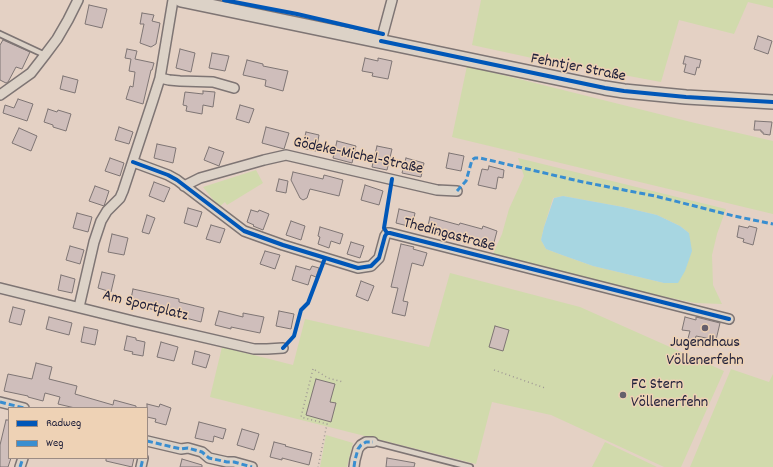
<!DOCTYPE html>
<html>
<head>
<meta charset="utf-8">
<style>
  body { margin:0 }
  #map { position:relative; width:773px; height:467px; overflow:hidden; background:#e4d1c4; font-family:Dekko,sans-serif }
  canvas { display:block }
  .legend { position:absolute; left:8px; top:407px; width:140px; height:52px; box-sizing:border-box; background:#eed2b5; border:1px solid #9c8c84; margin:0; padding:5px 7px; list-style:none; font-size:12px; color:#22223b }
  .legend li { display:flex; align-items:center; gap:8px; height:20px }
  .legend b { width:20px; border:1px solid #9c8c84 }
</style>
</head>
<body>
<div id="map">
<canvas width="773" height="467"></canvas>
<ul class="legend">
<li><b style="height:5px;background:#0057b8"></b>Radweg</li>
<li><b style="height:5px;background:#398ed0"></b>Weg</li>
</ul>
</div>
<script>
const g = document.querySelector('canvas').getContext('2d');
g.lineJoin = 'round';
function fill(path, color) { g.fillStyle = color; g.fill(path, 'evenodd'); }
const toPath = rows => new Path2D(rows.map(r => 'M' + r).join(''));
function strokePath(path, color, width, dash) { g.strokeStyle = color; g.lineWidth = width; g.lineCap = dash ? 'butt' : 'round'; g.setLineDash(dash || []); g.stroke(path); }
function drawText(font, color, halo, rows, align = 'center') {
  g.font = font + ' Dekko,sans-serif'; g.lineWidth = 3; g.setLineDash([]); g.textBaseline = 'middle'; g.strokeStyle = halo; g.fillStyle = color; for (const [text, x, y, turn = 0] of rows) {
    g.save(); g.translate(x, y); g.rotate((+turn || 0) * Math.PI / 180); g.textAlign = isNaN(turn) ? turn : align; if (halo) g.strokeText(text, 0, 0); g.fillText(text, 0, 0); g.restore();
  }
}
fill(toPath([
  [481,0,773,0,773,8,748,2,734,34,679,20,661,82,532,58,472,45],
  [467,66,695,123,773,141,773,214,452,137],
  [518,158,726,209,717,234,712,255,713,285,722,304,695,303,656,295,492,256,502,234,509,209,524,176],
  [563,196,623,207,657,215,680,226,689,233,664,283,593,266,562,255,546,249,541,240,544,227,553,198],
  [256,170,263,183,227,205,225,202,219,207,203,187],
  [450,273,580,307,724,371,681,467,664,467,551,415,492,402,476,464,210,397,222,347,293,365,305,319,429,347],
  [731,369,769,382,773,374,773,467,690,467],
  [326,435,353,443,347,467,320,467],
  [605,442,657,467,592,467]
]), '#d1daac');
fill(toPath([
  [563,196,623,207,657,215,680,226,689,233,692,251,685,271,678,283,664,283,593,266,562,255,546,249,541,240,544,227,554,198]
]), '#a7d6e1');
const building = toPath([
  [89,5,107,9,102,28,85,24,89,5],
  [142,13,154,15,152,21,160,23,156,44,151,47,140,43,144,24,140,24,142,13],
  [758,36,772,41,768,54,754,49,758,36],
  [3,40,30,52,22,69,16,67,8,82,6,83,0,80,0,45,3,40],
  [127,49,137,51,135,59,154,63,152,70,151,70,143,104,126,99,130,86,133,87,135,72,129,71,131,59,125,58,127,49],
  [180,49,195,53,191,72,176,68,180,49],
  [212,53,229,56,225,71,209,68,212,53],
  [685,56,701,60,699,68,697,67,695,75,684,72,686,64,683,64,685,56],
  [365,58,378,61,378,58,392,61,388,79,372,76,373,73,362,71,365,58],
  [247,60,263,64,263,66,288,71,283,91,265,86,266,80,243,75,247,60],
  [63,76,78,80,75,93,60,89,63,76],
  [203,91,215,92,213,107,203,105,202,114,186,111,187,106,183,105,185,92,203,94,203,91],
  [18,99,33,104,27,121,3,113,5,105,14,108,18,99],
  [240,105,254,109,249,123,236,119,240,105],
  [48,109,57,112,58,110,71,114,66,131,53,127,53,125,44,122,48,109],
  [755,121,772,122,770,135,763,134,763,132,761,132,761,130,754,130,755,121],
  [119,127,133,132,129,144,115,140,119,127],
  [266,127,289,133,284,149,262,143,266,127],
  [19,128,37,136,31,151,12,143,19,128],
  [306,132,319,135,316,151,302,148,306,132],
  [337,141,356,146,352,163,333,158,337,141],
  [157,144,176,148,173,163,154,158,157,144],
  [377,146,392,149,387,170,372,167,377,146],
  [209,147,224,152,219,166,204,160,209,147],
  [449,153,464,156,461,171,446,168,449,153],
  [110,158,124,163,120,176,105,171,110,158],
  [406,158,424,163,421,177,402,173,406,158],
  [489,166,504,170,503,178,498,177,496,189,478,185,482,169,488,170,489,166],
  [293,172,323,179,324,175,343,180,339,196,310,189,307,198,303,200,300,198,291,180,293,172],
  [279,179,288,181,286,193,276,191,279,179],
  [154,182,170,188,164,202,149,196,154,182],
  [365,185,383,191,379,205,361,200,365,185],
  [95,186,109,191,104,206,89,201,95,186],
  [188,208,202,212,197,227,184,223,188,208],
  [399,209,415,213,412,227,396,223,399,209],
  [251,210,258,212,259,210,269,214,263,230,253,226,254,225,247,222,251,210],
  [77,213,92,217,88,232,73,228,77,213],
  [147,215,155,218,149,234,142,232,147,215],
  [430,217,459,225,460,223,482,229,483,226,497,231,493,246,471,239,470,241,427,230,430,217],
  [291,221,305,226,301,240,286,235,291,221],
  [211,225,225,229,220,243,206,239,211,225],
  [739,226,748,228,749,226,757,228,753,245,743,242,744,239,737,237,739,226],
  [320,227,343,234,340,244,331,241,329,248,318,244,320,237,318,236,320,227],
  [112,234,128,238,124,255,108,252,112,234],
  [351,242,364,246,360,258,347,254,351,242],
  [401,244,414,247,413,249,427,253,423,266,412,263,403,301,408,302,405,316,392,313,398,288,391,287,401,244],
  [70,246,84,250,80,264,66,260,70,246],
  [265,251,280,255,275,269,260,264,265,251],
  [296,266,310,270,312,266,319,268,316,277,311,275,308,285,292,280,296,266],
  [102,272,115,275,111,292,98,288,102,272],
  [61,275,75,279,72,293,58,290,61,275],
  [361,281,374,286,368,301,356,296,361,281],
  [133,289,179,299,179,302,204,308,201,322,155,310,130,304,133,289],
  [13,307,25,310,21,325,9,322,13,307],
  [219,311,243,317,243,313,264,317,260,333,231,327,231,329,215,325,219,311],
  [279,311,294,314,291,329,276,326,279,311],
  [49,317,72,323,69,335,46,329,49,317],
  [685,317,696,320,696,317,720,323,716,340,696,336,694,344,687,342,690,331,682,330,685,317],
  [495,326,509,330,503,351,489,347,495,326],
  [84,327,98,330,95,345,81,342,84,327],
  [127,336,136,338,136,340,145,342,143,356,132,354,133,352,124,350,127,336],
  [161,342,178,347,174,361,157,357,161,342],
  [195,351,210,355,206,368,192,364,195,351],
  [36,363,52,367,49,379,77,386,75,394,113,405,114,400,136,406,136,408,75,408,58,404,60,397,45,393,43,401,28,397,28,396,4,391,8,374,32,379,36,363],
  [316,379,335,384,330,402,336,403,331,422,306,415,316,379],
  [147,404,159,407,160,404,171,408,166,425,155,422,156,419,147,417,147,404],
  [6,420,9,420,9,458,11,458,8,467,0,467,0,445,6,420],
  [199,422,226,429,223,439,214,436,213,442,195,438,199,422],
  [242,429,259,434,254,450,237,445,242,429],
  [274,442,286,445,285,446,312,453,309,465,282,458,282,460,270,457,274,442],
  [106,458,134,458,132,467,106,461,106,458],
  [387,458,415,463,414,467,386,467,387,458],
  [182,459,202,465,202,467,180,467,182,459]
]);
fill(building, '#cfbebb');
strokePath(building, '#7e7574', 1);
const lane = toPath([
  [0,34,45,55],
  [373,442,470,467]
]);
const street = toPath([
  [381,41,392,0],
  [160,78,169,80,180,81,213,82,234,88],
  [0,95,31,73,45,55,57,39,68,20,78,0],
  [133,162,168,175,177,180,244,231,283,245,358,268,371,266,379,258,385,236,387,233,390,233,729,319],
  [184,186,200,178,264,160,286,155,437,190,457,191],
  [0,288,133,321,254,349,267,349,283,348],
  [79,307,94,242,101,221,107,211,120,198,123,191,153,100,160,78,173,0],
  [0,402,24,408],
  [147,441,181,449,188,448,202,452,209,458,227,462,234,462,252,467],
  [20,467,23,458],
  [141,467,143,458],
  [354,467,355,460,358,449,361,445,366,442,373,442]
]);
const secondary = toPath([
  [181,0,605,88,624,91,686,97,773,102]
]);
strokePath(lane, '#7e7574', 8);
strokePath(street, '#7e7574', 12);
strokePath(secondary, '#7e7574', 16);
strokePath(toPath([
  [313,369,301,417,327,424,318,467],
  [315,370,328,378,343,382],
  [494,370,545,388]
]), '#a09994', 1.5, [1, 3]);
strokePath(lane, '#dcd2c7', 4.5);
strokePath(street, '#dcd2c7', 9);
strokePath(secondary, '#dcd2c7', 13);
strokePath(toPath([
  [457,191,466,181,472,160,475,158,480,158,583,182,655,196,734,216,773,224],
  [0,402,24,408],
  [147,441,181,449,188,448,202,452,209,458,227,462,234,462,252,467],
  [20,467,23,458],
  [141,467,143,458],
  [354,467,355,460,358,449,361,445,366,442,373,442]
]), '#398ed0', 3, [6, 3]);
strokePath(toPath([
  [224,0,297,14,383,34],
  [381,41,605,88,624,91,686,97,773,102],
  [133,162,168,175,177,180,244,231,283,245,358,268,371,266,379,258,385,236,387,233,390,233,729,319],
  [387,233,384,228,392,179],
  [283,348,294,336,301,310,308,303,325,258]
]), '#0057b8', 4);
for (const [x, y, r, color] of [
  [705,328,4,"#665f6b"],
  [623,395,4,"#665f6b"]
]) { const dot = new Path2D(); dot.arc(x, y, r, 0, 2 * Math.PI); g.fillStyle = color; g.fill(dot); strokePath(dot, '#eed2b5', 1.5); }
drawText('16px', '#22223b', '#eed2b5', [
  ["Fehntjer Straße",578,69,11],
  ["Gödeke-Michel-Straße",358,157,12],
  ["Thedingastraße",449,236,15],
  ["Am Sportplatz",145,307,14]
]);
drawText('16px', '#22223b', '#eed2b5', [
  ["Jugendhaus",705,344],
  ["Völlenerfehn",705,362],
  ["FC Stern",631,386,"left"],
  ["Völlenerfehn",631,404,"left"]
]);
</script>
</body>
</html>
